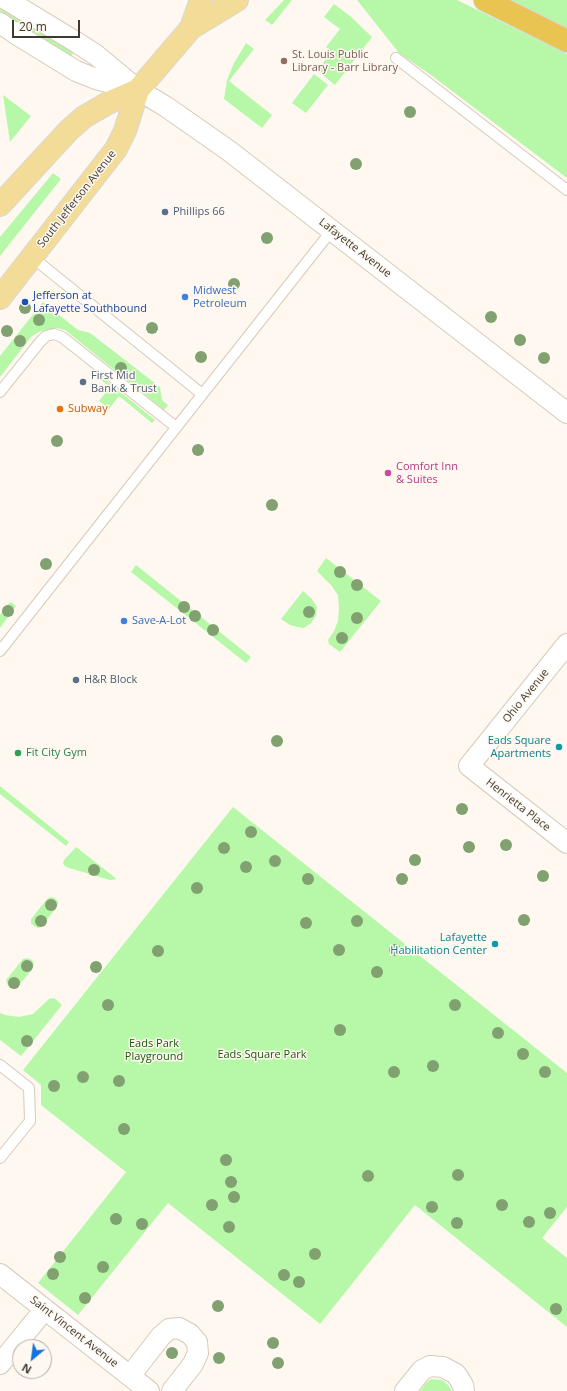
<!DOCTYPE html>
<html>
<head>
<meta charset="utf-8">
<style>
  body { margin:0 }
  #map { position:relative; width:567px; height:1391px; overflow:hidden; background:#fef8f1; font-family:"Open Sans",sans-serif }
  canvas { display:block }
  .north { position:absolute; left:12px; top:1339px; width:40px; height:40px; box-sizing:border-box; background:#fef8f1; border:1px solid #b1aca4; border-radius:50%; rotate:209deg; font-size:11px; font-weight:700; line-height:16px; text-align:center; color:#3e3931 }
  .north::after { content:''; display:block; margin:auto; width:14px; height:18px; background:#1372db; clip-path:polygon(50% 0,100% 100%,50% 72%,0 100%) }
  .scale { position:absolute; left:12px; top:20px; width:68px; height:18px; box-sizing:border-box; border:2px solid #3e3931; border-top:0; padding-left:5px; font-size:12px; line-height:14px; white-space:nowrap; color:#3e3931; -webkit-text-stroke:3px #fef8f1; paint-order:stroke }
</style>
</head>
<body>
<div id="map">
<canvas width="567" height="1391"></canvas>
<div class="north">N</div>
<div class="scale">20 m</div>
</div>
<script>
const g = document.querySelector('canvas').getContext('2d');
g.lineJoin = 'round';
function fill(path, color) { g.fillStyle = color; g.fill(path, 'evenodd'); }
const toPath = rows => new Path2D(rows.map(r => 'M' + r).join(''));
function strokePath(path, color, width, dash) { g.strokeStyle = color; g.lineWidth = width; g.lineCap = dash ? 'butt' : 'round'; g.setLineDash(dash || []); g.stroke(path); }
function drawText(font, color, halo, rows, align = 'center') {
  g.font = font + ' "Open Sans",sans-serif'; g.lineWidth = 3; g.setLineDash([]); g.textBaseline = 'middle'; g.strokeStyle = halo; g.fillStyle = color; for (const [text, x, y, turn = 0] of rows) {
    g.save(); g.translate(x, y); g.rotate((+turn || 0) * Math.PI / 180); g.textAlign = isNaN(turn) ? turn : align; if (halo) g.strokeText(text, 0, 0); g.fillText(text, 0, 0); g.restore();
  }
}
fill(toPath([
  [284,0,292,0,272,25,265,20],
  [357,0,457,0,567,54,567,178,431,75,399,53],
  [507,0,567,0,567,30],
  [334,4,350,16,372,37,335,85,317,70,332,52,326,47,340,29,324,17],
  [0,5,75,50,71,57,19,25,0,11],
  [246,43,254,49,229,81,272,115,262,128,224,99,227,80,234,63],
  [314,74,328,85,306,113,292,103],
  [3,95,31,116,10,142],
  [53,173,61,179,0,256,0,237],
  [43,302,78,330,90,333,160,387,162,400,168,405,164,410,65,330,57,328,41,331,32,336,0,377,0,356],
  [103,378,155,420,152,423,119,396,109,409,99,401,110,387,101,380],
  [326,558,381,601,340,652,329,644,328,640,334,631,338,621,339,609,338,595,331,585,317,571],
  [136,565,251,657,246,663,131,572],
  [303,591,312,599,317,607,316,616,311,623,304,628,297,627,290,625,281,619],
  [11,602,16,606,0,628,0,615,8,604],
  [0,786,69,842,66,846,0,794],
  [233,807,567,1073,567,1207,542,1238,567,1258,567,1327,415,1205,320,1324,168,1203,78,1315,38,1283,126,1172,41,1105,41,1085,23,1070],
  [76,847,117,879,110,880,66,867,63,864,64,860],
  [52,897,56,899,58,902,57,907,41,927,38,928,34,926,31,923,31,919,48,898],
  [27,958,32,960,34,963,33,968,17,988,14,989,9,987,7,984,6,980,23,959],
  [54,998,62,1005,21,1056,0,1040,0,1013,5,1015,19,1017,33,1014,49,999],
  [431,1379,442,1380,448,1385,452,1391,420,1391,426,1383]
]), '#b6f8a7');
const lane = toPath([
  [396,58,567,190],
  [32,257,202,394],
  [0,392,40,342,46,336,54,334,62,337,176,427],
  [0,651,332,230],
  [0,1065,29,1088,30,1121,0,1158]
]);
const street = toPath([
  [7,0,76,42,96,55,138,90,165,106,228,150,567,413],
  [0,23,19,36,76,71,96,79,131,88],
  [567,644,469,766,567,843],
  [0,1274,149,1391],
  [0,1364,45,1309],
  [130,1376,161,1336,169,1329,179,1328,190,1334,197,1342,198,1353,193,1364,172,1391],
  [405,1391,422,1370,430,1366,443,1367,456,1374,463,1385,464,1391]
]);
const primary = toPath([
  [191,28,201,0],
  [0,205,69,130,84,117,108,103,138,90],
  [0,298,116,149,125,131,138,90,191,28,237,0]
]);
const highway = toPath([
  [485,0,567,41]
]);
strokePath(lane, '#d7cab7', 12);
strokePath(street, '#d7cab7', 22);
strokePath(primary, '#d8d7d6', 24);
strokePath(highway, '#d8d7d6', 24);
strokePath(lane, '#fff', 10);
strokePath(street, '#fff', 20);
strokePath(primary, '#f2dc97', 22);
strokePath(highway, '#e9c451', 22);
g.fillStyle = '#81a171';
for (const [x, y] of [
  [410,112],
  [356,164],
  [267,238],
  [234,284],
  [25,308],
  [491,317],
  [39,320],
  [152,328],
  [7,331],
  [520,340],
  [20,341],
  [201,357],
  [544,358],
  [121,368],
  [57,441],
  [198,450],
  [272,505],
  [46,564],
  [340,572],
  [357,585],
  [184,607],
  [8,611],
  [309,612],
  [195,616],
  [357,618],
  [213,630],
  [342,638],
  [277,741],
  [462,809],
  [251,832],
  [506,845],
  [469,847],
  [224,848],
  [415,860],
  [275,861],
  [246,867],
  [94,870],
  [543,876],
  [308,879],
  [402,879],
  [197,888],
  [51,905],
  [524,920],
  [41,921],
  [357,921],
  [306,923],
  [339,950],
  [395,950],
  [158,951],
  [27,966],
  [96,967],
  [377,972],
  [14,983],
  [108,1005],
  [455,1005],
  [340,1030],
  [498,1033],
  [27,1041],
  [523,1054],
  [433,1066],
  [394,1072],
  [545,1072],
  [83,1077],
  [119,1081],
  [54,1086],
  [124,1129],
  [226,1160],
  [458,1175],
  [368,1176],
  [231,1182],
  [234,1197],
  [212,1205],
  [502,1205],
  [432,1207],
  [550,1213],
  [116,1219],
  [529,1222],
  [457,1223],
  [142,1224],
  [229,1227],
  [315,1254],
  [60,1257],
  [103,1267],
  [53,1274],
  [284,1275],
  [299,1282],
  [85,1298],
  [218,1306],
  [556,1309],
  [273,1343],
  [172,1353],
  [219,1358],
  [278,1363]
]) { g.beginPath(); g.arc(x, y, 6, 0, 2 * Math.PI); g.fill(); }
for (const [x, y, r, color] of [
  [284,61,4,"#8d6e63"],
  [165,212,4,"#5c6f8a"],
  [185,297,4,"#3f7fe0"],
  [25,302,4,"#1a4fb4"],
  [83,382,4,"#5c6f8a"],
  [60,409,4,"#e8710a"],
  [388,473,4,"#d1479c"],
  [124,621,4,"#3f7fe0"],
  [76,680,4,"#5c6f8a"],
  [559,747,4,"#0f9aa8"],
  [18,753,4,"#2e9e5b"],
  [495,944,4,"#0f9aa8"]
]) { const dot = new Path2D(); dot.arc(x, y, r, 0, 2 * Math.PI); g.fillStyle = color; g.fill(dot); strokePath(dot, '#fef8f1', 1.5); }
drawText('11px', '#785e54', '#fef8f1', [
  ["St. Louis Public",292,55],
  ["Library - Barr Library",292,68]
], 'left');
drawText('11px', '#3e3931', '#fef8f1', [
  ["South Jefferson Avenue",77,199,-52],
  ["Lafayette Avenue",355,248,38],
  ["Ohio Avenue",526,696,-51],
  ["Henrietta Place",518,805,38],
  ["Saint Vincent Avenue",74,1332,38]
]);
drawText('11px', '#4e5e75', '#fef8f1', [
  ["Phillips 66",173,212],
  ["First Mid",91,376],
  ["Bank & Trust",91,389],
  ["H&R Block",84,680]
], 'left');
drawText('11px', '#366cbe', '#fef8f1', [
  ["Midwest",193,291],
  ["Petroleum",193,304],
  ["Save-A-Lot",132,621]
], 'left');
drawText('11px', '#164399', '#fef8f1', [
  ["Jefferson at",33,296],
  ["Lafayette Southbound",33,309]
], 'left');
drawText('11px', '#c56008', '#fef8f1', [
  ["Subway",68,409]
], 'left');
drawText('11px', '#b23c85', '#fef8f1', [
  ["Comfort Inn",396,467],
  ["& Suites",396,480]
], 'left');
drawText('11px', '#0d838f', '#fef8f1', [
  ["Eads Square",551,741],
  ["Apartments",551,754],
  ["Lafayette",487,938],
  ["Habilitation Center",487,951]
], 'right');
drawText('11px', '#27864d', '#fef8f1', [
  ["Fit City Gym",26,753]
], 'left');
drawText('11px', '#1a5908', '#fef8f1', [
  ["Eads Park",154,1044],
  ["Playground",154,1057],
  ["Eads Square Park",262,1055]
]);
</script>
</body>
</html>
